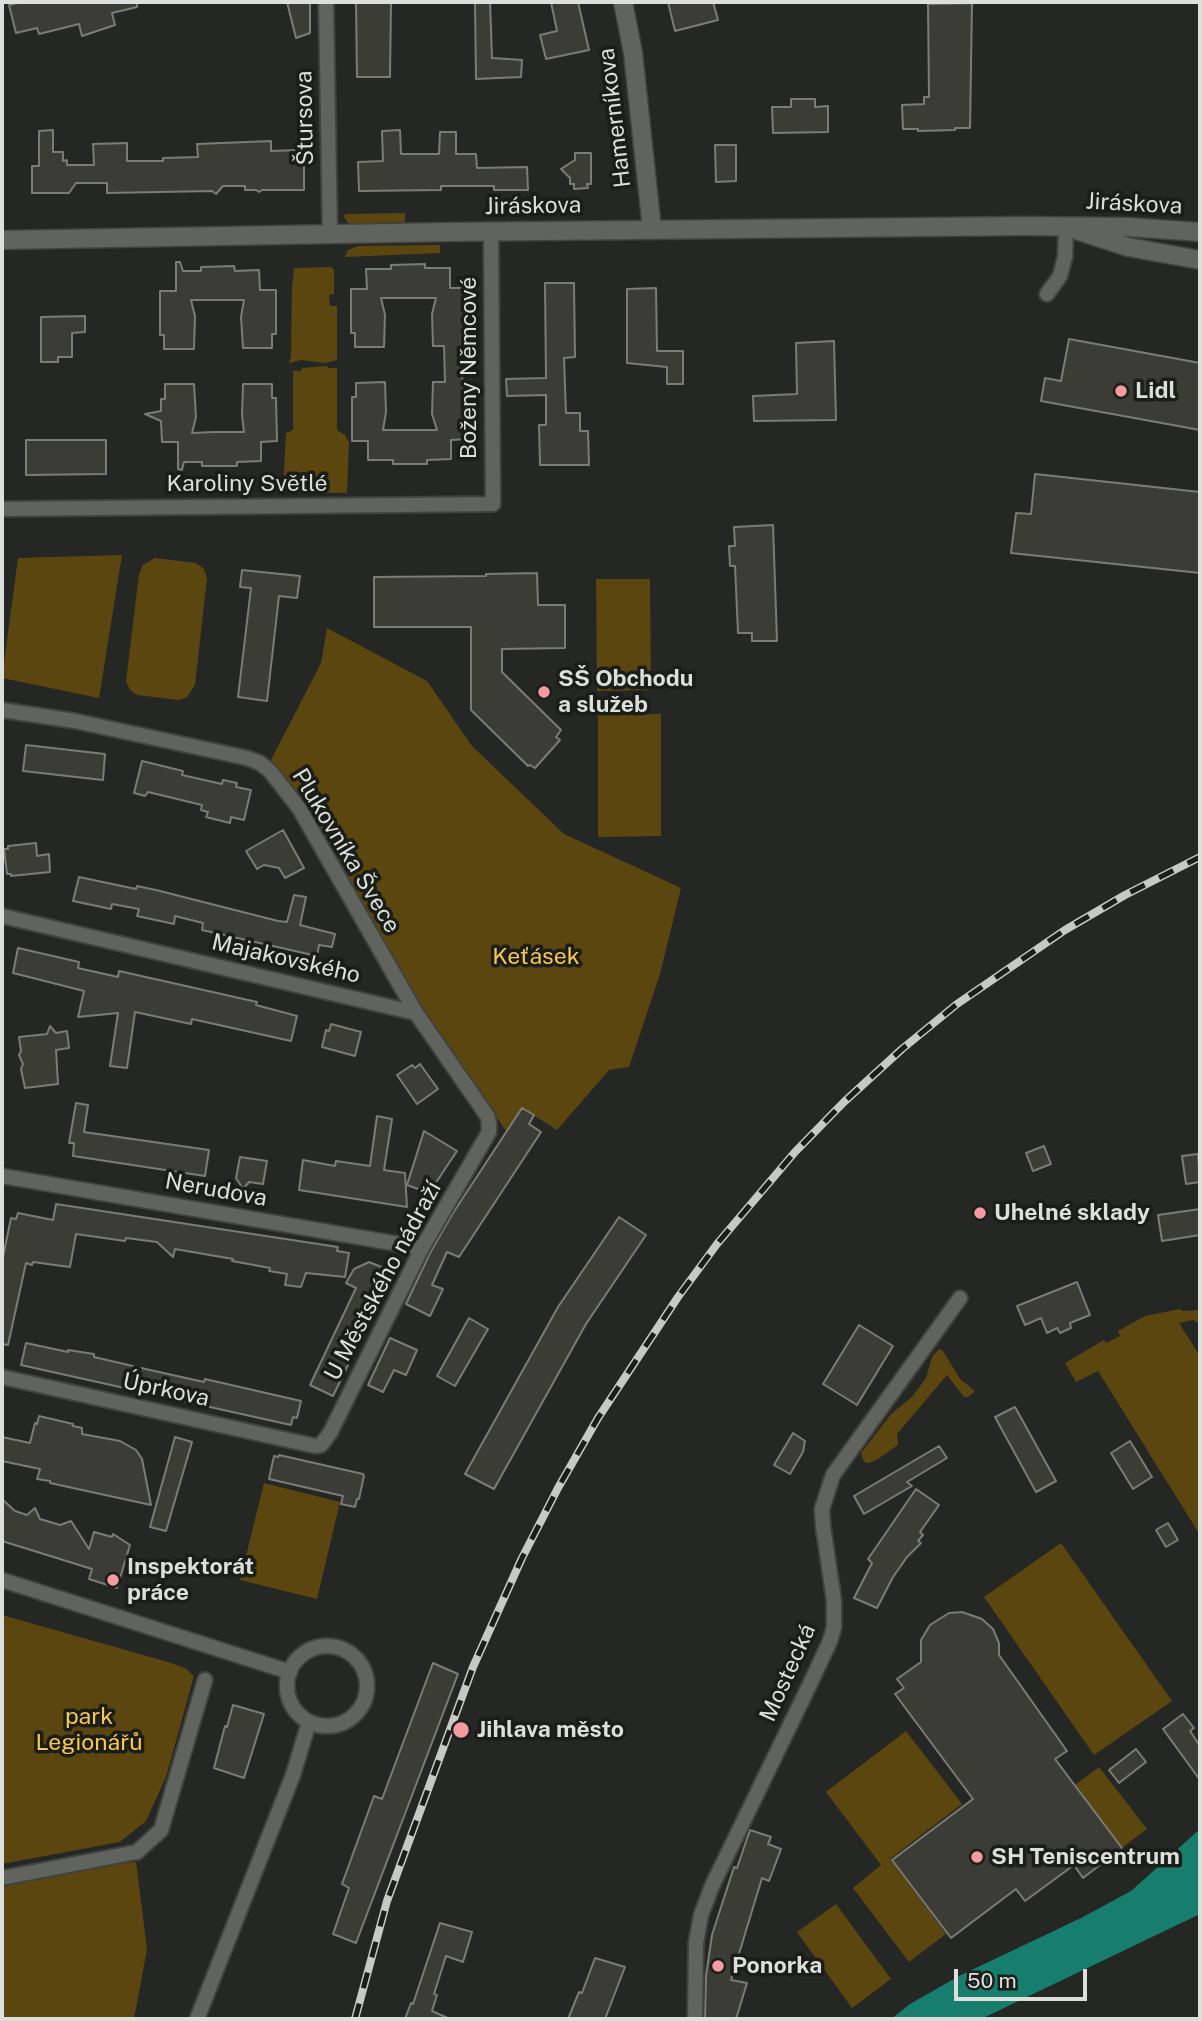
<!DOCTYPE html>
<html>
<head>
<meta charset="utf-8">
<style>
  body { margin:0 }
  #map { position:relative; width:1202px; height:2021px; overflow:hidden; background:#242723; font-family:"Public Sans",sans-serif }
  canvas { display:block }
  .frame { position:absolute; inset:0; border:4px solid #dddfdc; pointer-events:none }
  .scale { position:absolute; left:954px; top:1969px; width:133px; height:32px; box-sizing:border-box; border:4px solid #dddfdc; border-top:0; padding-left:9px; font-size:21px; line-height:24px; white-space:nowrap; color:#dddfdc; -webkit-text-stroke:5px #1b1d19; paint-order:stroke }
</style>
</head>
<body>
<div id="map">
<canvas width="1202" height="2021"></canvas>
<div class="frame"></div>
<div class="scale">50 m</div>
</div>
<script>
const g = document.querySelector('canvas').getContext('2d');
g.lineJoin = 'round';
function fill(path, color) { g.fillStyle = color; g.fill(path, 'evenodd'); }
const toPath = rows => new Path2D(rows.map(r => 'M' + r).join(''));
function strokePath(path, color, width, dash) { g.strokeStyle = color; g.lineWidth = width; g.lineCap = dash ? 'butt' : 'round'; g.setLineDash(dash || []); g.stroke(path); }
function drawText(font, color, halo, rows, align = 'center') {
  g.font = font + ' "Public Sans",sans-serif'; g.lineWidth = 7; g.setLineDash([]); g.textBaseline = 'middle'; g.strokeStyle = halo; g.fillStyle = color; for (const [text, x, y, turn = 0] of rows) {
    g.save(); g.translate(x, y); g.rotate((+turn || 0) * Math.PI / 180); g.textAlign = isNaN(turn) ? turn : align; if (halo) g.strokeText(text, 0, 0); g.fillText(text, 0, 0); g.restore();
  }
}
fill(toPath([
  [405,213,405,222,349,224,344,217,345,214],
  [440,245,440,253,345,257,348,250,358,246],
  [331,267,334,270,334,294,329,295,330,306,337,306,337,360,326,363,301,360,289,363,291,357,292,287,294,268],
  [327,366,328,368,337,368,337,430,345,435,349,442,347,493,286,492,283,489,286,433,293,430,293,371,301,371,302,368],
  [122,555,99,698,2,678,18,558],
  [155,558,196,563,204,569,207,578,195,685,187,697,179,700,137,695,130,690,126,681,139,574,143,565],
  [596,579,650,579,651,690,597,691],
  [327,628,427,681,472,746,564,834,681,888,660,974,629,1067,609,1070,557,1130,522,1108,506,1131,424,1010,303,798,271,760,321,663],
  [661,714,661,836,598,837,598,715],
  [1180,1309,1182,1311,1200,1310,1200,1324,1193,1320,1179,1323,1200,1356,1200,1535,1098,1371,1076,1382,1065,1363,1104,1340,1106,1343,1120,1336,1118,1331,1145,1316],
  [939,1349,943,1351,960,1379,975,1391,968,1397,964,1397,947,1375,897,1434,898,1445,878,1459,869,1463,864,1462,861,1453,892,1413,912,1397,926,1378,932,1357],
  [264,1483,340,1502,317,1599,240,1580],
  [1061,1543,1172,1701,1094,1755,984,1597],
  [2,1615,168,1662,185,1668,194,1676,166,1777,146,1821,120,1842,2,1864],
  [906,1731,962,1804,890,1859,946,1934,909,1962,853,1888,881,1865,826,1792],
  [1099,1767,1147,1829,1122,1848,1075,1785],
  [136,1862,147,1949,134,2019,2,2019,2,1886,116,1863],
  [836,1904,891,1979,852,2008,797,1932]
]), '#5c460f');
fill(toPath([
  [1200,1829,1200,1914,981,2019,891,2019,910,2004,959,1976,1081,1918,1131,1891]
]), '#177d6c');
const building = toPath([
  [21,2,137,2,137,7,112,13,115,25,82,36,79,24,39,34,37,28,16,33,9,5,21,2],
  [287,2,310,2,310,33,296,38,287,2],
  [356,2,391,2,390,77,357,77,356,2],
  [475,2,490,2,492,58,522,60,521,77,476,79,475,2],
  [551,2,578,2,589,50,546,59,540,35,557,31,551,2],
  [668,2,713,2,718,20,675,31,668,2],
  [972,3,970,128,955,128,955,130,918,131,918,129,903,129,902,105,924,104,924,97,929,97,928,4,972,3],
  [791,99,815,99,815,107,828,106,828,132,773,133,772,107,791,107,791,99],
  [53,130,53,152,63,152,63,161,67,160,67,165,94,165,93,144,127,143,127,161,163,161,163,158,198,157,197,144,271,141,271,151,299,150,299,158,304,158,304,190,262,190,259,192,256,190,245,190,245,186,223,186,216,194,212,191,107,193,107,183,76,183,69,193,32,193,32,166,39,166,39,131,53,130],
  [400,130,401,154,439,154,440,132,456,132,456,154,476,154,477,168,527,167,528,190,494,190,494,186,441,186,441,190,359,191,358,162,383,161,382,131,400,130],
  [715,145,736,145,736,181,716,182,715,145],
  [575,153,591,153,591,184,587,184,588,188,574,189,574,184,570,184,570,178,561,169,575,160,575,153],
  [176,262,180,262,183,271,201,271,201,267,234,266,235,271,259,270,260,290,276,290,276,334,272,334,272,348,243,348,241,317,244,300,191,300,195,316,194,349,164,349,164,335,160,335,160,291,176,291,176,262],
  [425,264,425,268,450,268,450,288,466,288,466,331,462,331,461,346,463,396,467,396,467,439,451,440,451,459,427,460,427,464,393,464,393,460,368,460,368,441,352,441,352,397,356,397,356,383,385,382,386,412,383,430,437,430,432,414,433,382,445,382,444,346,433,346,432,314,436,298,381,298,385,315,384,347,355,347,355,333,351,333,351,289,367,289,366,269,391,269,391,265,425,264],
  [545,283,574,283,575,357,564,358,566,413,580,413,580,431,588,431,589,465,540,465,539,425,546,425,546,395,507,396,506,379,546,378,545,283],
  [656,288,657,351,683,351,683,384,667,384,667,367,627,363,627,289,656,288],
  [85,316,85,332,72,333,72,357,58,357,58,362,41,362,41,317,85,316],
  [1069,339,1200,363,1200,430,1041,401,1045,378,1061,381,1069,339],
  [834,341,836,420,754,421,753,396,797,394,796,343,834,341],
  [165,384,194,384,196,417,192,433,213,432,244,432,242,415,243,384,272,384,272,398,276,398,277,441,261,442,261,461,237,462,237,466,202,466,202,462,184,462,182,470,178,469,178,442,162,442,161,421,145,414,161,411,161,399,165,399,165,384],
  [26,440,106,440,106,474,26,475,26,440],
  [1035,474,1200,492,1200,573,1011,553,1016,513,1031,514,1035,474],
  [773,525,777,641,752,641,752,633,738,633,735,566,730,566,729,546,735,546,734,527,773,525],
  [242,570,300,576,297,598,279,596,267,701,238,697,251,588,240,587,242,570],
  [537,573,538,605,565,605,565,648,502,649,502,672,561,730,556,737,560,740,535,768,530,765,528,766,471,710,471,627,374,627,374,577,486,576,486,574,537,573],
  [26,745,105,754,103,780,23,771,26,745],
  [142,761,183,771,182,775,222,784,223,780,237,783,236,787,251,790,244,820,231,817,230,823,206,817,208,812,201,810,202,805,148,792,145,796,134,793,142,761],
  [283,830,304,868,285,878,279,868,264,865,257,869,246,851,283,830],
  [36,843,37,856,49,854,50,872,11,876,11,874,7,874,4,849,8,849,8,846,36,843],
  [79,877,136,889,137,886,156,890,278,921,287,922,294,895,306,897,300,925,335,934,332,947,319,945,317,956,202,930,203,923,175,916,174,924,137,916,139,909,112,904,111,909,73,901,79,877],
  [18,948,79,962,78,968,118,977,119,971,257,1002,256,1005,297,1016,291,1041,192,1019,191,1024,135,1012,127,1068,110,1066,118,1013,78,1017,84,991,13,973,18,948],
  [331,1024,361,1032,355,1056,322,1047,326,1030,329,1031,331,1024],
  [50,1026,56,1033,67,1031,69,1048,56,1050,58,1084,25,1088,21,1069,23,1064,19,1055,21,1051,19,1037,47,1034,50,1026],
  [420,1064,438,1089,417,1104,397,1075,412,1065,415,1068,420,1064],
  [76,1103,88,1105,84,1132,209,1150,205,1176,73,1156,74,1143,69,1143,76,1103],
  [522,1108,534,1115,529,1124,541,1132,459,1257,447,1252,432,1285,443,1289,430,1316,406,1304,430,1253,453,1213,522,1108],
  [377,1116,392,1119,384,1170,405,1173,407,1207,299,1190,303,1160,335,1166,336,1161,370,1166,377,1116],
  [424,1131,457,1151,429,1193,407,1185,424,1131],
  [1044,1146,1051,1164,1033,1171,1026,1153,1044,1146],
  [1198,1154,1200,1182,1186,1184,1182,1156,1198,1154],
  [240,1157,267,1161,263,1184,249,1182,243,1189,236,1178,240,1157],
  [56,1204,338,1247,337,1251,349,1253,345,1277,306,1273,301,1287,285,1285,287,1274,269,1271,270,1268,232,1261,233,1259,175,1249,173,1257,157,1242,126,1238,125,1241,76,1234,70,1267,33,1262,32,1265,26,1263,8,1345,2,1344,2,1262,11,1218,16,1219,18,1213,53,1220,56,1204],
  [1200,1209,1200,1235,1162,1241,1158,1215,1200,1209],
  [619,1217,646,1235,586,1324,494,1489,465,1474,558,1307,619,1217],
  [369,1262,389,1270,392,1274,333,1396,310,1385,356,1288,346,1283,354,1269,369,1262],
  [1077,1282,1090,1315,1070,1323,1071,1328,1060,1333,1057,1328,1047,1333,1041,1318,1025,1325,1017,1306,1077,1282],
  [469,1318,488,1329,455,1386,437,1376,469,1318],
  [859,1325,893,1346,857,1405,823,1384,859,1325],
  [390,1338,417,1350,406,1375,394,1370,383,1392,368,1385,390,1338],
  [26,1343,68,1352,68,1350,94,1354,94,1357,150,1370,204,1382,205,1379,301,1401,297,1418,293,1417,291,1425,21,1365,26,1343],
  [1015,1407,1056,1481,1036,1492,995,1417,1015,1407],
  [39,1416,73,1424,73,1426,82,1428,82,1434,120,1441,136,1450,142,1459,151,1505,50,1483,50,1481,37,1479,40,1469,2,1461,2,1437,30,1443,35,1423,37,1424,39,1416],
  [793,1433,805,1441,803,1452,790,1474,774,1465,793,1433],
  [175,1437,192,1442,166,1531,150,1527,175,1437],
  [1130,1441,1152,1477,1133,1489,1111,1453,1130,1441],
  [939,1446,947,1458,907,1482,912,1486,864,1514,854,1496,939,1446],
  [279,1455,363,1474,364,1476,359,1499,357,1499,355,1507,341,1504,343,1496,269,1479,274,1456,278,1457,279,1455],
  [916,1489,939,1505,920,1532,923,1535,918,1541,921,1543,907,1557,893,1577,877,1608,854,1598,872,1563,868,1559,916,1489],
  [2,1499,15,1511,27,1515,35,1508,40,1519,60,1525,71,1521,89,1549,94,1532,112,1537,113,1534,130,1545,117,1588,89,1579,92,1569,2,1541,2,1499],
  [1168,1523,1178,1540,1166,1547,1156,1530,1168,1523],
  [962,1612,982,1619,993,1629,999,1643,999,1655,1067,1751,1055,1759,1122,1848,1083,1878,1074,1865,1025,1901,1016,1889,951,1938,892,1860,973,1799,895,1694,904,1688,897,1679,921,1662,921,1640,930,1625,949,1613,962,1612],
  [433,1663,458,1674,356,1943,333,1934,349,1888,342,1884,374,1796,382,1799,433,1663],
  [233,1705,264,1714,244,1778,214,1768,225,1726,227,1727,233,1705],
  [1183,1714,1194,1728,1190,1731,1200,1746,1200,1780,1163,1729,1183,1714],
  [1136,1749,1146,1762,1119,1783,1109,1770,1136,1749],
  [750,1830,771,1837,768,1844,781,1849,769,1881,762,1878,731,1980,747,1983,736,2019,705,2019,706,1976,712,1935,734,1867,737,1868,750,1830],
  [440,1923,472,1932,463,1962,446,1956,434,1994,437,1995,432,2011,450,2019,405,2019,411,2003,413,2004,440,1923],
  [595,1958,625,1967,605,2019,568,2019,579,1992,582,1993,595,1958]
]);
fill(building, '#3c3c37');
strokePath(building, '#7c7c77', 2);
const minor = toPath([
  [326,2,330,234],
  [1047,294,1060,276,1065,257,1066,226],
  [2,509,493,504,491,232],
  [2,710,75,721,247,758,260,763,270,771,299,808,416,1013,488,1117,489,1125,489,1132,422,1248,330,1433,321,1445,315,1446,2,1377],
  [2,916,416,1013],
  [2,1176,422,1248],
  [2,1580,290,1672],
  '287 1686a40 40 0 1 1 80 0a40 40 0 1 1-80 0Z',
  [2,1878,137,1852,161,1830,205,1680],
  [197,2019,293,1775,309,1722],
  [695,2019,696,1943,701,1915,712,1886,810,1684,830,1641,834,1627,834,1601,823,1526,822,1509,833,1475,960,1298]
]);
const tertiary = toPath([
  [623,2,633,53,652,229]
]);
const secondary = toPath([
  [1079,231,1128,247,1200,260],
  [2,240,447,232,1025,226,1128,227,1200,232]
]);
strokePath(minor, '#40423e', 18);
strokePath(tertiary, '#40423e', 21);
strokePath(secondary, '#40423e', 21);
strokePath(minor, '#61635e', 14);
strokePath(tertiary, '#61635e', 18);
strokePath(secondary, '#61635e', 18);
const rail = toPath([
  [355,2019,387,1901,473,1667,522,1558,558,1488,598,1418,678,1297,717,1244,795,1152,844,1102,902,1049,957,1004,1065,930,1125,895,1200,857]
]);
strokePath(rail, '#c7c9c6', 8);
strokePath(rail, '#1b1d19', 5, [16]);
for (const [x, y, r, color] of [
  [1121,391,7,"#f49aa0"],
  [544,692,7,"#f49aa0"],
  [980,1213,7,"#f49aa0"],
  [113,1580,7,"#f49aa0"],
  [461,1730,9,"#f49aa0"],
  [977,1857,7,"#f49aa0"],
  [718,1966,7,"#f49aa0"]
]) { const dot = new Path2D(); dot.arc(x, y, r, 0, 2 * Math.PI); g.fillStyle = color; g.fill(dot); strokePath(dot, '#1b1d19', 2.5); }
drawText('23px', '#dddfdc', '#1b1d19', [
  ["Štursova",305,118,-91],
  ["Hamerníkova",615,118,-97],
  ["Jiráskova",1134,204,3],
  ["Jiráskova",533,206,-1],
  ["Boženy Němcové",469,368,-90],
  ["Karoliny Světlé",247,484],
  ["Plukovníka Švece",346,851,59],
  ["Majakovského",286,959,13],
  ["Nerudova",216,1190,10],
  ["U Městského nádraží",383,1281,-62],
  ["Úprkova",166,1390,12],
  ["Mostecká",788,1673,-66]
]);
drawText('bold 23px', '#dddfdc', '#1b1d19', [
  ["Lidl",1135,391],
  ["SŠ Obchodu",558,679],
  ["a služeb",558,705],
  ["Uhelné sklady",994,1213],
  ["Inspektorát",127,1567],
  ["práce",127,1593],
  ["Jihlava město",477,1730],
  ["SH Teniscentrum",991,1857],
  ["Ponorka",732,1966]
], 'left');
drawText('23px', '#fac74f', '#1b1d19', [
  ["Keťásek",536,957],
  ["park",89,1717],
  ["Legionářů",89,1743]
]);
</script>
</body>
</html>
